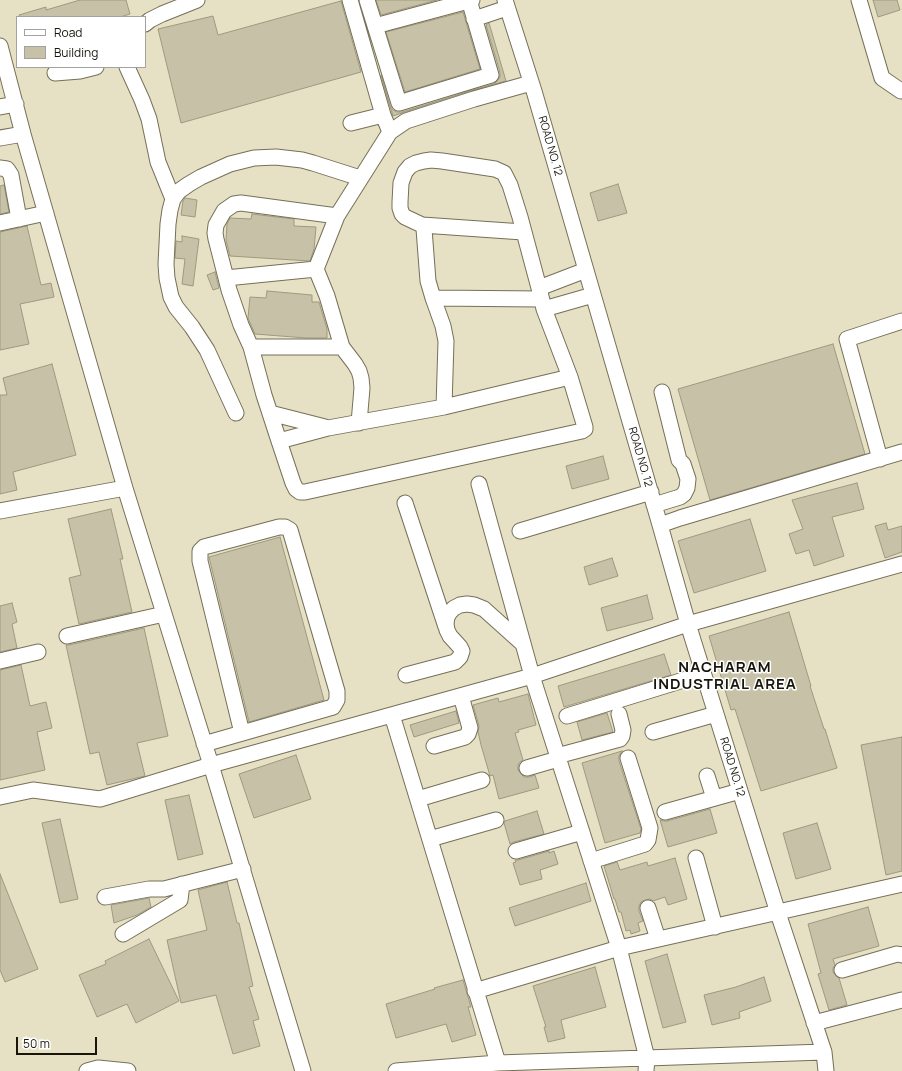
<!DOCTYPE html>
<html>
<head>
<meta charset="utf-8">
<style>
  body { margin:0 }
  #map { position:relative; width:902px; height:1071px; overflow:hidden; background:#e6e1c5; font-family:Manrope,sans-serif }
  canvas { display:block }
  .legend { position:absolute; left:16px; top:16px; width:130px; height:52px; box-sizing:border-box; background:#fff; border:1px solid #a3a29e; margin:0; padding:5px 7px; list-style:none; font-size:12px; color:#18160c }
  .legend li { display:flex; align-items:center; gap:8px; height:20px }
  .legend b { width:20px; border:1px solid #a3a29e }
  .scale { position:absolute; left:16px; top:1037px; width:81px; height:18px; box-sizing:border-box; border:2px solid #18160c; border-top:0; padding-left:5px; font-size:12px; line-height:14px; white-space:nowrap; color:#18160c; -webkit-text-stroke:3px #fff; paint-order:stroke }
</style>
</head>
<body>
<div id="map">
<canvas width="902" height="1071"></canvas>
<ul class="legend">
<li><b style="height:5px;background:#fff"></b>Road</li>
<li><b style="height:11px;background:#c7c2a7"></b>Building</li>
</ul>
<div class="scale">50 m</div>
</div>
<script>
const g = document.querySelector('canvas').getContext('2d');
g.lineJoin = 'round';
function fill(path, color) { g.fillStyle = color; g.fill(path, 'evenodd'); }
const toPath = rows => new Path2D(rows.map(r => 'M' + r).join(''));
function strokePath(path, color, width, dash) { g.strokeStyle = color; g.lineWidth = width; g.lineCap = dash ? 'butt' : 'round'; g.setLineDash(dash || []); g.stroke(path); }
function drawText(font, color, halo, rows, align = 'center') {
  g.font = font + ' Manrope,sans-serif'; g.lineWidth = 3; g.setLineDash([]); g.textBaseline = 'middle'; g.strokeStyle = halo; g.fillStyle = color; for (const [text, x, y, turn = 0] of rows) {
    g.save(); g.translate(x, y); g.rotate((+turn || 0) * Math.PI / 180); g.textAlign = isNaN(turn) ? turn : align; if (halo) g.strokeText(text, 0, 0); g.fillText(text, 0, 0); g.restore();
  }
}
const building = toPath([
  [80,0,126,0,130,14,120,17,20,17,19,15,46,7,46,10,80,0],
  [376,0,437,0,381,15,376,0],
  [873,0,897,0,900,10,878,17,873,0],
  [341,1,361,72,181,123,158,29,213,16,218,35,341,1],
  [463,12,480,69,405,92,386,32,463,12],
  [489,23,506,81,472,90,393,116,381,75,390,106,393,110,397,112,402,112,494,84,497,81,500,77,500,72,486,25,489,23],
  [618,184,627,213,598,221,590,193,618,184],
  [4,185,9,212,0,214,0,186,4,185],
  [185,198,197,200,195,217,181,215,183,201,185,198],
  [252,214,294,219,294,226,316,227,314,249,310,261,230,256,226,240,227,224,230,218,251,219,252,214],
  [27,226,41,285,51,283,54,297,20,304,29,344,0,350,0,232,27,226],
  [182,236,199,239,193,286,182,284,185,259,175,258,176,241,182,242,182,236],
  [215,272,219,288,213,290,207,275,215,272],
  [267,291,312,295,312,302,319,302,327,329,327,338,306,338,255,334,248,318,250,297,266,298,267,291],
  [833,344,865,454,710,500,678,389,833,344],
  [52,364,76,455,13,472,17,490,0,494,0,395,7,395,3,378,52,364],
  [603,456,609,479,572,489,566,466,603,456],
  [857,483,864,509,832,517,844,556,814,566,809,550,796,554,789,534,803,529,792,500,857,483],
  [111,509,123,559,120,559,132,612,79,624,69,578,81,575,68,519,111,509],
  [750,519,766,571,694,593,678,541,750,519],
  [886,523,888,530,902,526,902,552,885,558,875,526,886,523],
  [280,537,324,700,249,722,209,557,280,537],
  [612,558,618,576,589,585,584,567,612,558],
  [647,595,653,619,607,631,601,608,647,595],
  [12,603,17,622,12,624,17,648,0,652,0,606,12,603],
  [789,612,811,686,810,686,824,729,825,729,837,768,761,791,735,709,731,710,709,636,789,612],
  [144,628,168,736,137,743,145,776,107,785,99,752,90,754,66,645,69,645,144,628],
  [664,654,671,675,564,707,558,686,664,654],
  [21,665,30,706,46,702,52,728,37,732,45,770,0,780,0,670,21,665],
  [528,694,536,725,518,730,519,732,515,733,523,760,520,762,518,765,518,770,521,774,524,777,529,777,535,775,539,788,499,799,493,775,490,776,481,745,478,732,479,726,473,705,498,698,499,702,528,694],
  [456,711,459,723,414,737,410,725,456,711],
  [607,713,613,732,582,740,577,722,607,713],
  [902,737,902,871,886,875,861,745,902,737],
  [622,751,619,756,619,761,641,829,640,833,605,843,582,763,622,751],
  [296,755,311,799,254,818,239,774,296,755],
  [189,795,203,854,178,860,165,800,189,795],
  [710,809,717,833,668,847,660,820,663,821,667,821,710,809],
  [537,811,544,834,514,842,510,844,504,823,505,821,537,811],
  [60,819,78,899,60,903,42,823,60,819],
  [817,823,831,869,796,879,783,833,817,823],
  [549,851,549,853,554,851,558,864,540,870,542,879,520,885,513,863,516,862,515,860,518,860,549,851],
  [675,858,687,899,668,905,665,897,653,901,650,899,645,900,641,902,639,906,639,911,643,921,638,923,640,931,631,934,630,930,626,931,621,912,619,912,615,899,614,899,604,866,617,862,620,870,647,862,648,866,675,858],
  [0,874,38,969,5,982,0,970,0,874],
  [227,882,237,923,239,923,253,986,249,987,259,1019,253,1021,260,1046,233,1054,216,995,181,1003,167,940,207,930,198,890,227,882],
  [586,883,591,901,515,926,509,908,586,883],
  [149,898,151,907,137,915,114,923,111,905,149,898],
  [868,907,879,946,833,959,835,965,833,968,833,972,836,976,839,978,847,1005,829,1010,818,974,821,973,808,924,868,907],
  [149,939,179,1001,136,1023,127,1004,97,1017,79,975,106,964,105,961,149,939],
  [667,954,686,1022,663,1028,645,961,667,954],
  [595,967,606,1007,561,1020,565,1038,548,1042,544,1027,546,1027,533,986,595,967],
  [764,977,771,1001,739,1012,740,1018,712,1025,704,995,736,987,764,977],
  [463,980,471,1007,468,1007,476,1035,452,1042,446,1024,396,1038,386,1004,435,989,434,988,463,980]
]);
fill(building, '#c7c2a7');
strokePath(building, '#9e997f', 1);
const minor = toPath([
  [350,0,383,115,390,132],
  [367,0,399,103,491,75,469,0],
  [505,0,534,91,660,525,688,624,778,913,824,1052,826,1071],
  [859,0,882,78,901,91,902,90],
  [474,19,507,8],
  [145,24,150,20,162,14,197,0],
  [375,26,472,0],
  [0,46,23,134,125,488,211,765,303,1071],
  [127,67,142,100,149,119,158,162,173,199],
  [55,73,80,71,96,67],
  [0,107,16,104],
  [351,123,383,115],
  [0,138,23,134],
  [0,168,7,169,11,175,19,219],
  [0,223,46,213],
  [422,225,523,232],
  [316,269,226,278,216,239,215,233,216,225,224,211,234,204,241,203,337,216],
  [226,278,229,290,241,325,251,347,342,347,327,296,316,269,337,216,390,132,406,121,474,99,531,83],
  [539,288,586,270],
  [433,298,541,299],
  [544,309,593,295],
  [251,347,264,395,279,441,293,483,296,489,300,492,305,492,582,431,585,429,585,427,570,377,444,407,328,428,279,441],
  [342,347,355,364,359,371,361,378,362,388,359,423],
  [444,407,446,341,443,326,433,298,428,281,424,229,422,225,405,217,402,214,400,208,400,202,401,183,405,172,410,166,416,163,424,161,431,160,442,161,495,169,504,173,510,185,520,217,539,288,544,309,570,377],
  [236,413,207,350,192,327,176,307,171,297,167,278,166,264,168,224,170,210,173,199,179,191,189,184,201,177,230,164,254,158,276,157,302,160,313,163,360,178],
  [270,413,325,427],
  [880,459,847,339,902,321],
  [479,484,532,676,619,948,647,1058,646,1071],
  [405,503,446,627],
  [654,505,680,497,684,494,687,488,688,479,683,464,679,460,662,392],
  [0,511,125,488],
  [660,525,680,518,902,452],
  [520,531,651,492],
  [67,636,164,614],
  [0,661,38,652],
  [406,675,455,662,460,657,462,651,460,647,450,636,447,630,446,624,447,617,450,612,454,608,460,605,467,604,474,605,484,609,523,644],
  [392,715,498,1063],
  [567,716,703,674],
  [653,732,716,714],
  [204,744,333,707,337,700,337,691,290,530,285,527,279,527,204,547,200,551,200,561,242,733],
  [434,746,465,737,468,734,470,728,461,696],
  [557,756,620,739,622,736,623,730,619,714],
  [527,768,558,759],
  [707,776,714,798],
  [0,797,33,790,100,799,211,765,532,676,688,624,902,564],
  [418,799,482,780],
  [665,812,740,791],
  [430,839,496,820],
  [516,851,582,832],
  [696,858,715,927],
  [591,861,645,844,648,840,650,828,628,758],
  [105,897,149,889,164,889,243,869],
  [648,908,658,939],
  [123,934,180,900,182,884],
  [842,970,897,954,902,955],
  [475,991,619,948,902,884],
  [814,1023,902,1000],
  [87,1071,98,1068,128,1071],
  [396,1071,498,1063,824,1052]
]);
strokePath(minor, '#757057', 17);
strokePath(minor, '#fff', 15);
drawText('11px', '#18160c', '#fff', [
  ["ROAD NO. 12",550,146,74],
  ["ROAD NO. 12",640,457,74],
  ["ROAD NO. 12",732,767,73]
]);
g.letterSpacing = '1px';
drawText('bold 15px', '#18160c', '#fff', [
  ["NACHARAM",725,668],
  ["INDUSTRIAL AREA",725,685]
]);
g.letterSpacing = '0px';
</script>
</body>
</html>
